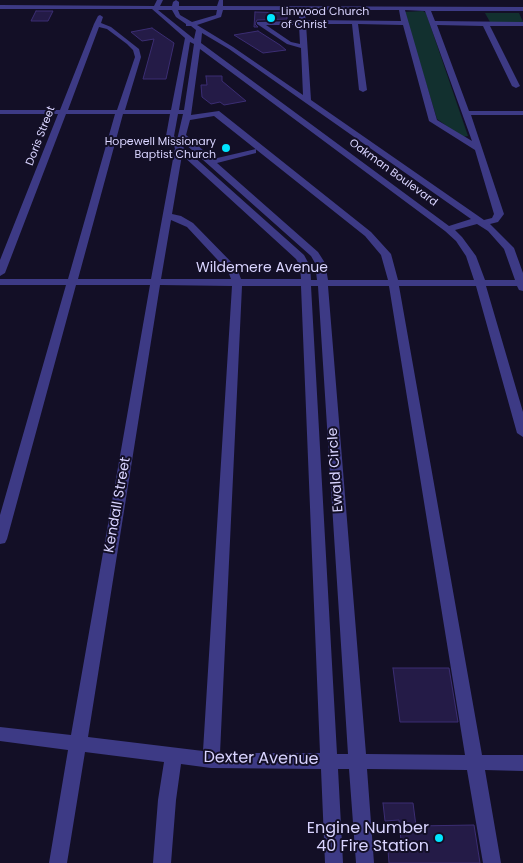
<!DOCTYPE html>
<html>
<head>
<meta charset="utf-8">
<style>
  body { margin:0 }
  canvas { display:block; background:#130f26 }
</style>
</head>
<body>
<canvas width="523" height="863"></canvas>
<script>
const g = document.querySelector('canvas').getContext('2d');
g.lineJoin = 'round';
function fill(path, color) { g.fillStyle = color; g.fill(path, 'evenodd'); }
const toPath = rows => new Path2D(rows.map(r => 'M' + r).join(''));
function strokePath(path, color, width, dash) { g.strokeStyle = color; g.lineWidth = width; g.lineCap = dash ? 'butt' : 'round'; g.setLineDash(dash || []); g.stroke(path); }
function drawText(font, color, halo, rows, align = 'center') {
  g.font = font + ' Poppins,sans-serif'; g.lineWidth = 4; g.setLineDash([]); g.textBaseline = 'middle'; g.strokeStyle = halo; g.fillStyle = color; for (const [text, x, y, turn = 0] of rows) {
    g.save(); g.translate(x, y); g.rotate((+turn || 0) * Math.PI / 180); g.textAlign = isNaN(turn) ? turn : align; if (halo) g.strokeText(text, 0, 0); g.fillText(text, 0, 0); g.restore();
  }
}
fill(toPath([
  [423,11,426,13,468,136,462,137,437,119,404,12],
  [485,13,519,13,523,22,490,22]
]), '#12302f');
const building = toPath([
  [36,11,53,11,48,21,31,21,36,11],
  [255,12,287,13,287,19,257,20,255,24,258,27,254,27,255,12],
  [152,28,174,43,166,79,143,79,154,39,142,41,131,32,152,28],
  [258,31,280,45,286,50,263,53,234,35,258,31],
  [206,76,222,76,222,81,246,101,224,105,220,102,211,104,202,97,201,85,207,85,206,76],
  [393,668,449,668,458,722,400,722,393,668],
  [383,803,413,803,416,826,474,825,480,863,389,863,388,850,402,850,399,820,385,821,383,803]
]);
fill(building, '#241b47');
strokePath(building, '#3b2d73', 1);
fill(toPath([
  [157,0,163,0,160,6,172,6,173,2,176,0,179,2,179,6,217,6,219,0,223,0,223,6,523,7,523,11,431,11,435,21,523,22,523,26,490,26,520,86,516,88,512,86,483,26,437,25,469,111,523,111,523,115,471,115,504,214,498,222,490,224,514,248,523,273,523,291,519,290,517,286,486,286,523,412,523,437,517,433,476,286,399,286,482,755,523,755,523,771,485,770,501,863,483,863,467,770,367,769,374,863,356,863,349,769,338,769,343,863,325,863,321,769,211,768,181,764,176,800,171,863,153,863,158,800,164,762,85,752,67,863,49,863,68,750,0,741,0,727,71,735,150,285,76,285,7,539,5,543,0,544,0,515,66,285,0,285,0,279,68,279,115,114,66,114,5,273,0,276,0,260,58,114,0,114,0,110,60,110,94,24,98,16,100,15,103,17,101,23,111,27,139,49,141,57,125,110,171,110,185,38,152,9,0,9,0,5,154,6,157,0],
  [158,10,172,10,176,17,186,24,186,26,191,26,196,30,194,39,158,10],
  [178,10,217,10,216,15,192,22,180,15,178,10],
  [223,10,399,10,401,21,306,20,305,15,302,13,299,15,299,21,257,22,257,24,287,44,301,48,303,95,233,47,197,25,221,17,223,10],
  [405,10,425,11,472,141,437,120,405,10],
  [306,24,352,24,359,90,363,92,367,90,358,24,403,25,429,121,475,150,494,214,492,218,484,220,311,100,306,24],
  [266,25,299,25,300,44,291,42,266,25],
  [99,27,107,29,127,44,133,50,135,57,117,110,68,110,99,27],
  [202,33,229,49,471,219,449,226,201,43,202,33],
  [190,42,194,44,184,110,179,110,190,42],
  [200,49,445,231,456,241,466,256,474,280,398,280,391,254,371,232,219,111,191,115,200,49],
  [123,114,170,114,166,136,175,148,151,279,78,279,123,114],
  [178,114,183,114,177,140,174,136,178,114],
  [214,116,365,236,381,255,388,280,328,280,325,263,318,252,217,163,256,153,256,149,213,159,186,135,190,120,214,116],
  [184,143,311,256,315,263,317,280,311,280,310,266,304,255,183,147,184,143],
  [182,155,296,259,300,266,301,279,241,279,237,268,193,223,181,216,172,214,182,155],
  [171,220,187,227,228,271,231,279,161,279,171,220],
  [477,224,488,231,504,249,515,280,485,280,476,256,462,237,455,230,477,224],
  [160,285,232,286,203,751,88,737,160,285],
  [242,286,301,286,320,753,220,753,242,286],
  [311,286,318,286,348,754,337,754,311,286],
  [328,286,389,286,465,755,366,754,328,286]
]), '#3d3a85');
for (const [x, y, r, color] of [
  [271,18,5,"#00e5ff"],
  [226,148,5,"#00e5ff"],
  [439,838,5,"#00e5ff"]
]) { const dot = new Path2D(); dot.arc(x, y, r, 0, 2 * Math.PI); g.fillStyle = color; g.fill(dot); strokePath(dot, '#130f26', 2); }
drawText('11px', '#d9d4ff', '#130f26', [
  ["Linwood Church",281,12],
  ["of Christ",281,25],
  ["Hopewell Missionary",216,142,"right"],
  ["Baptist Church",216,155,"right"]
], 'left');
drawText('11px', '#d9d4ff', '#130f26', [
  ["Doris Street",41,136,-69],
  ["Oakman Boulevard",393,173,36]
]);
drawText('14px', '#d9d4ff', '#130f26', [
  ["Wildemere Avenue",262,268],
  ["Ewald Circle",336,470,-94],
  ["Kendall Street",118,505,-80]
]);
drawText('16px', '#d9d4ff', '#130f26', [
  ["Dexter Avenue",261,759,1]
]);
drawText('16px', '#d9d4ff', '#130f26', [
  ["Engine Number",429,829],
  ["40 Fire Station",429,847]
], 'right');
</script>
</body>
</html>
